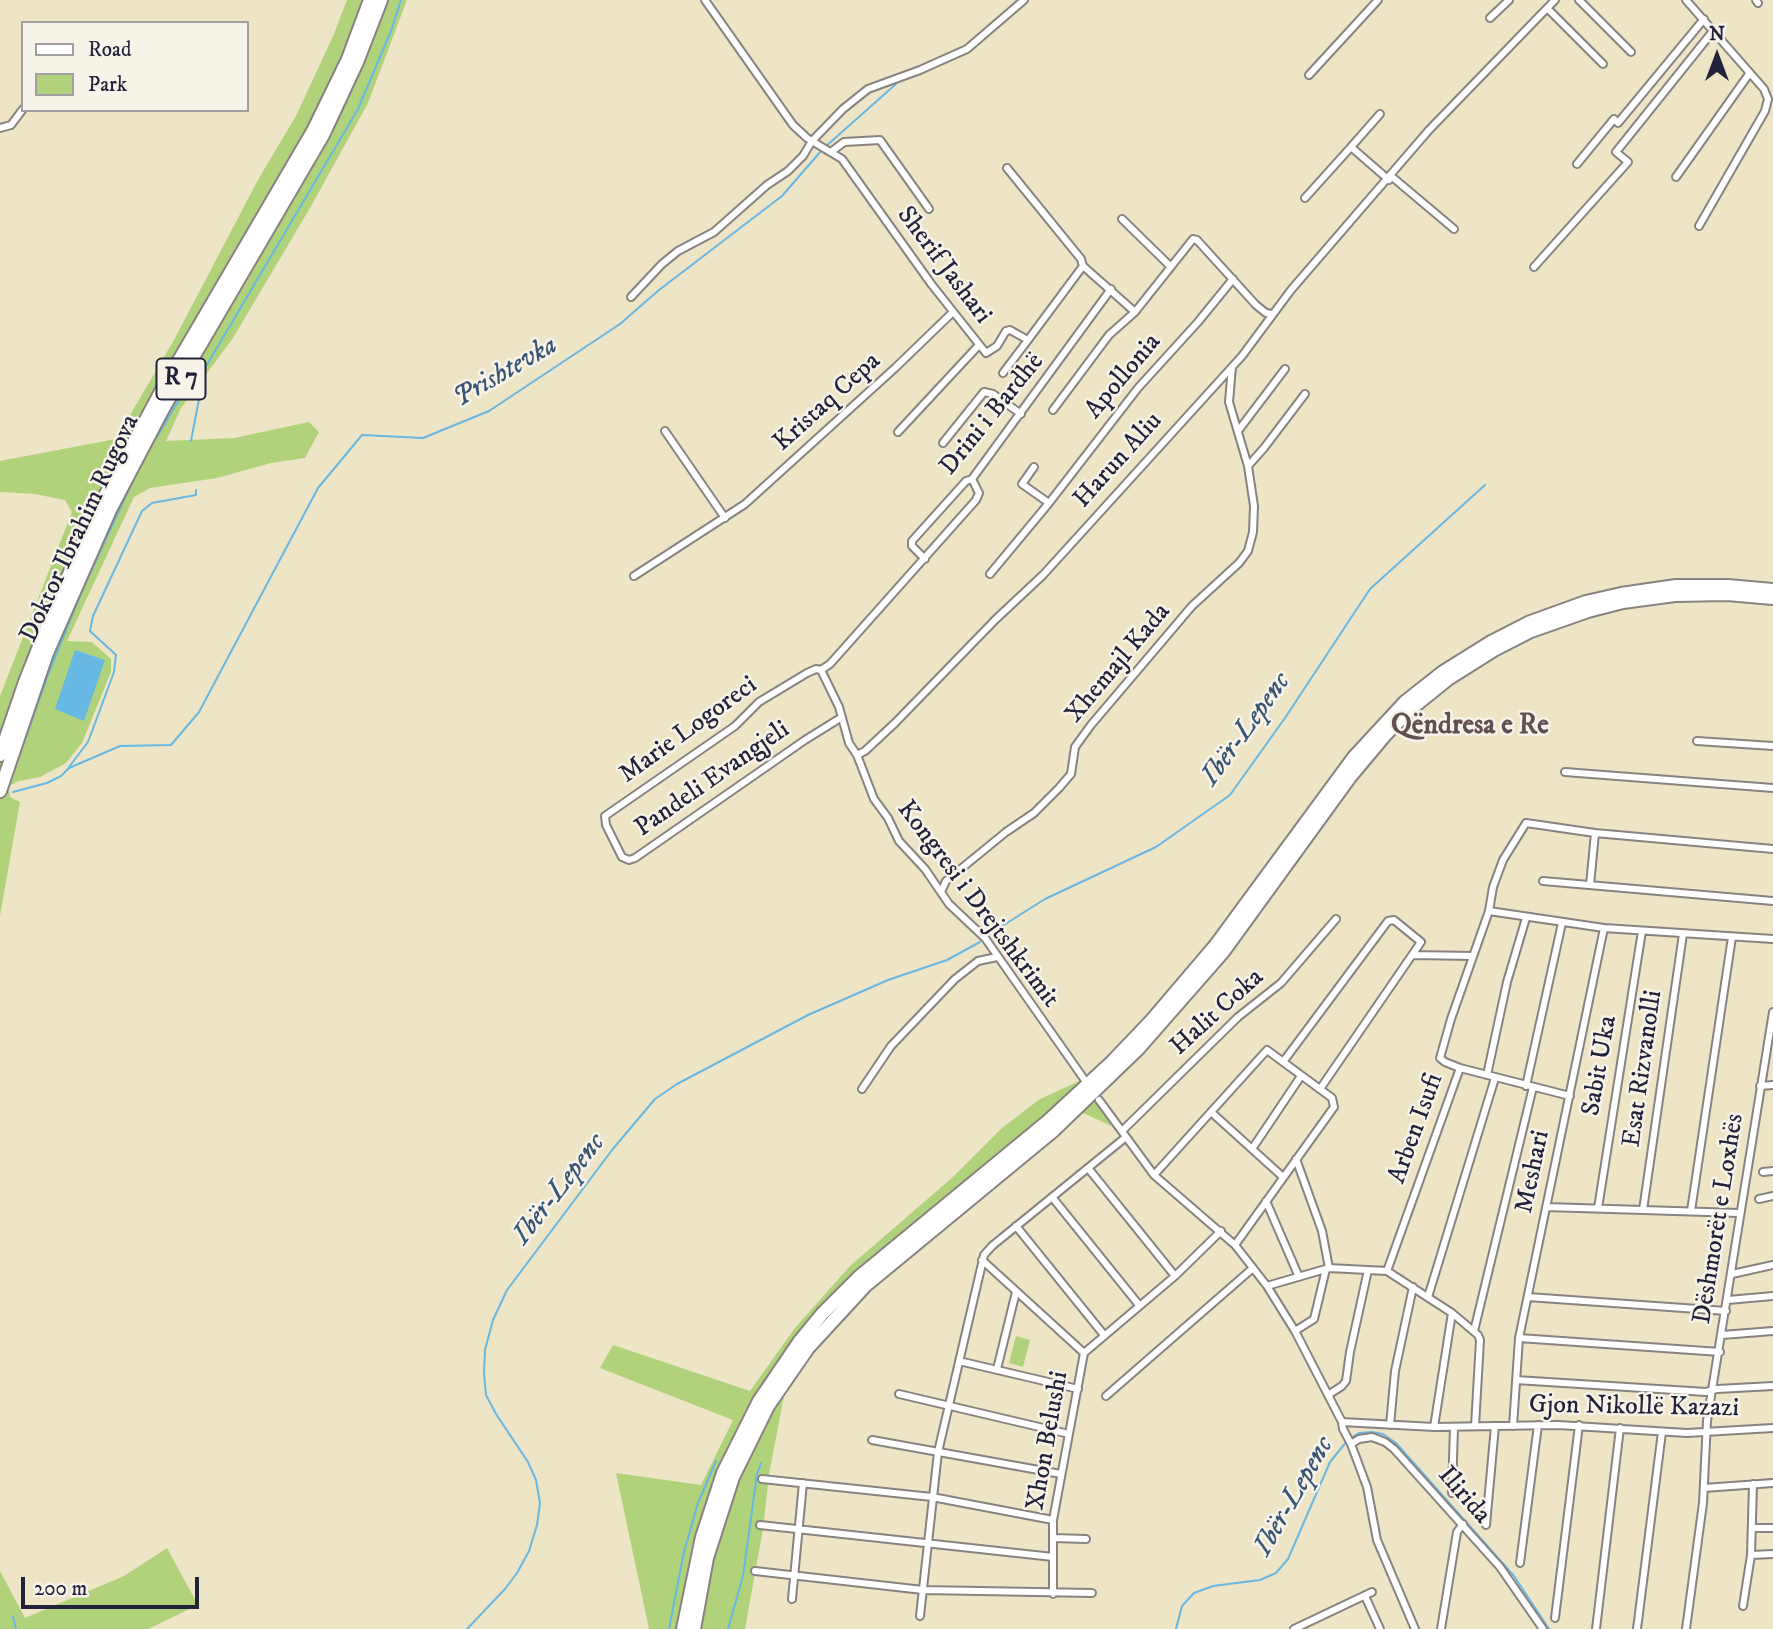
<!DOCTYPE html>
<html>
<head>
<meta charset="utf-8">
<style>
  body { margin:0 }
  #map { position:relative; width:1773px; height:1629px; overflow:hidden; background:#eee4c6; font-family:"IM FELL DW Pica",serif }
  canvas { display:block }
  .legend { position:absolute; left:21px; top:21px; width:228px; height:91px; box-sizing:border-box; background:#f7f3e8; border:2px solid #a29fa3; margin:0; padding:9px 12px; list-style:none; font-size:21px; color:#22223b }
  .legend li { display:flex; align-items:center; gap:14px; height:35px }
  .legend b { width:35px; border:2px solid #a29fa3 }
  .north { position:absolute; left:1682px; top:21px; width:70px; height:70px; -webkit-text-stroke:5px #f7f3e8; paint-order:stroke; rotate:0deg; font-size:19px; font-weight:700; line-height:28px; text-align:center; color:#22223b }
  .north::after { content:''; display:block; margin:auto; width:24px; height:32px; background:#22223b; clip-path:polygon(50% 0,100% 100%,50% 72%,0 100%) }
  .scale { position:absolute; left:21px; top:1577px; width:178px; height:32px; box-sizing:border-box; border:4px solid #22223b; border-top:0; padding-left:9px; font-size:21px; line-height:24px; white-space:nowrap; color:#22223b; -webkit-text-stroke:5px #f7f3e8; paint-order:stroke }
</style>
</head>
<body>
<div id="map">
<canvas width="1773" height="1629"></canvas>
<ul class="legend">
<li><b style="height:9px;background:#fff"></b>Road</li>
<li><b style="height:19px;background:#b0d27a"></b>Park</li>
</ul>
<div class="north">N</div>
<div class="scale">200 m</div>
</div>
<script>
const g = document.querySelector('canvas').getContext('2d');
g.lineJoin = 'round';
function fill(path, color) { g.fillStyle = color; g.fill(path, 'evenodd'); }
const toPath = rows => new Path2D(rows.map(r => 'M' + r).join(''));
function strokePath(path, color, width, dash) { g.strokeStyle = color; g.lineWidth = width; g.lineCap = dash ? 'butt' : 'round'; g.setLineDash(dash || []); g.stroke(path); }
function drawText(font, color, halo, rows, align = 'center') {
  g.font = font + ' "IM FELL DW Pica",serif'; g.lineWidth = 5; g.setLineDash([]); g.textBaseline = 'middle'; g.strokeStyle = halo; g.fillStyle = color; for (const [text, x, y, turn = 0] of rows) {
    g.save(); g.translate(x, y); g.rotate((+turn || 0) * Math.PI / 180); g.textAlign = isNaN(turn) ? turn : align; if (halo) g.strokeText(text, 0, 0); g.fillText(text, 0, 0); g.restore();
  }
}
fill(toPath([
  [347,0,407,0,368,103,310,208,233,338,181,408,166,441,234,438,309,422,319,432,305,458,271,463,217,478,150,488,134,497,67,641,92,642,111,659,111,672,82,743,66,763,40,777,19,781,9,786,10,797,20,802,0,916,0,696,72,512,65,500,35,494,0,492,0,461,116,439,174,340,259,178,296,116,334,34],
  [1084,1079,1122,1131,1077,1110,902,1253,788,1375,769,1474,763,1529,745,1629,649,1629,616,1473,701,1485,733,1420,600,1368,613,1345,750,1391,795,1328,850,1266,953,1177,1002,1128,1040,1099],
  [1016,1336,1030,1340,1023,1367,1009,1363],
  [167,1548,198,1605,148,1629,0,1629,0,1571,25,1618,124,1576]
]), '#b0d27a');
fill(toPath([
  [75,650,105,660,84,721,55,709]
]), '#67b8e2');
strokePath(toPath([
  [825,147,896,84],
  [156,438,190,382],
  [191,441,205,368,358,109,391,31,401,0],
  [69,767,88,742,114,672,116,655,90,631,93,616,142,511,152,503,196,495,196,490],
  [13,774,49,672,82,591,134,478],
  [13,792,47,783,61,776,69,768,120,746,171,745,199,712,318,488,362,435,423,438,489,411,620,324,659,290,782,196,821,151],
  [988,935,1045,899,1156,847,1230,795,1285,718,1370,589,1485,485],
  [1352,1437,1359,1433,1372,1432,1383,1434,1396,1443,1514,1576,1549,1629],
  [13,1617,16,1629],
  [467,1629,505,1589,517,1573,529,1551,537,1525,540,1503,536,1480,528,1462,496,1414,486,1395,484,1374,485,1350,493,1320,507,1290,612,1150,655,1099,677,1084,808,1015,888,980,947,960,980,942],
  [669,1629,684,1552,698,1503,716,1461],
  [728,1629,743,1576,757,1474,761,1463],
  [1176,1629,1182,1606,1194,1593,1213,1586,1260,1580,1276,1573,1288,1559,1330,1462,1347,1441]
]), '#67b8e2', 2);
const minor = toPath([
  [705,0,793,125,807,138,842,159,932,285,986,353,997,346,1006,331,1010,330,1028,340,1083,266,1135,312,1193,239,1197,240,1256,305,1266,313,1272,314],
  [1579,0,1631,52],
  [1686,0,1764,89,1768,99,1765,111,1699,226],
  [1756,0,1758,3],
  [1548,9,1603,64],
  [1490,18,1509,0],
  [1309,75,1378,0],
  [0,128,11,125,23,109],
  [1351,147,1380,114],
  [831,152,844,142,880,140,929,209],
  [1577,164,1614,119,1618,123,1704,19],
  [1007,168,1081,259,1083,266],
  [1391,176,1454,229],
  [1676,177,1749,74],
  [1305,198,1351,147,1389,180],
  [1122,219,1170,266],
  [1534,267,1628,162,1616,152,1713,31],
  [631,297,662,264,678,251,714,232,767,185,788,171,803,156,812,141,843,109,868,89,920,70,967,49,1024,0],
  [1003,373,1028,340],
  [1053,410,1109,335,1135,312],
  [665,431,725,518],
  [1238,431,1285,369],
  [898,432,979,345],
  [943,443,984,392,993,394,1021,414],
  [1248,466,1264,448,1305,394],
  [1034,467,1022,484,1049,503,1138,388,1198,322,1233,279],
  [925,559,912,546,912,541,966,481,972,479,1111,289],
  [990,574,1049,503],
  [634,576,745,504,895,368,953,312],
  [821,670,839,707,849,743,857,755,874,799,888,818,899,841,925,869,949,904,985,938,1084,1079],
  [842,717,805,740,635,858,629,860,622,857,606,825,605,816,735,726,759,702,807,673,816,669,821,670,830,664,976,500,979,493,972,479],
  [1697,741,1773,746],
  [857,755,865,751,895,723,996,619,1043,575,1242,356,1291,290,1429,130,1555,0],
  [1565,772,1773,788],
  [1543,881,1773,901],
  [1590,885,1595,833],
  [941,892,946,881,1006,832,1034,813,1059,788,1071,774,1075,747,1091,725,1192,606,1239,563,1248,551,1253,532,1254,506,1248,466,1229,402,1232,367],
  [1489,911,1493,887,1503,860,1526,823,1595,833,1773,849],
  [1412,955,1473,956],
  [1283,1062,1388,921,1394,920,1421,942,1320,1089],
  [1487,1075,1507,982,1526,918],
  [1526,1086,1562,923],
  [1760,1086,1773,1085],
  [862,1089,891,1046,955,979,978,961,997,957],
  [1570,1096,1460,1068,1445,1062,1440,1058,1451,1019,1489,911,1604,928,1773,939],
  [1099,1100,1154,1175,1235,1245,1267,1286,1295,1331,1342,1422,1343,1429,1351,1444,1367,1487,1377,1540,1415,1629],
  [1211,1112,1283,1177],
  [1122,1131,1238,1017,1281,983,1336,919],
  [1252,1149,1301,1076],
  [1296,1159,1322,1231,1329,1268],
  [1088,1168,1175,1276],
  [1763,1172,1773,1171],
  [1154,1175,1267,1050,1332,1098,1334,1107,1235,1245],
  [1052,1197,1139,1305],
  [1759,1199,1773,1196],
  [1266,1201,1299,1277],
  [1546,1207,1739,1213],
  [1598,1208,1642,931],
  [1643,1210,1683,934],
  [1691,1211,1732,937],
  [1016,1226,1104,1335],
  [982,1260,1084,1353],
  [1387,1271,1460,1068],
  [1732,1274,1773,1265],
  [1267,1286,1329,1268,1387,1271,1452,1313,1478,1335,1480,1340,1475,1426],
  [1428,1297,1495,1078],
  [1528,1297,1726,1311],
  [1728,1300,1773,1296],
  [1295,1331,1314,1319,1326,1269],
  [1474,1331,1533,1087],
  [1722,1335,1773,1331],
  [1519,1338,1720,1352],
  [959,1361,1078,1389],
  [997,1369,1016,1292],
  [1516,1380,1706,1392,1717,1389,1773,1386],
  [899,1394,1069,1434],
  [1328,1395,1342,1386,1346,1381,1350,1352,1368,1270],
  [1106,1396,1253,1268],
  [1342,1422,1434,1427,1558,1425,1687,1433,1773,1428],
  [1390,1425,1395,1371,1413,1287],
  [1513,1426,1519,1338,1604,928],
  [1434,1427,1452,1313],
  [872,1440,1061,1474],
  [1351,1444,1359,1439,1372,1437,1385,1442,1394,1449,1500,1567,1543,1629],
  [762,1479,932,1497,1053,1520],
  [1704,1488,1773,1483],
  [1452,1493,1454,1427],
  [760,1525,1053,1557],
  [1486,1525,1495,1426],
  [1753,1528,1773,1528],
  [1053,1538,1086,1539],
  [1751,1555,1773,1554],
  [1520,1563,1538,1425],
  [755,1571,923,1590,1092,1593],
  [1053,1594,1053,1520,1084,1353,1175,1276,1221,1231],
  [1365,1596,1380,1629],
  [792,1599,803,1483],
  [1743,1606,1751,1555,1753,1484],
  [920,1616,938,1452,984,1255,992,1246,1126,1137],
  [1555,1618,1579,1425],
  [1294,1629,1372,1592],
  [1441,1629,1457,1532,1463,1524],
  [1596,1629,1620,1428],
  [1637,1629,1662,1432],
  [1686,1629,1703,1503,1707,1421,1773,1012]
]);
const motorway = toPath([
  [0,755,25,682,55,606,100,505,164,386,313,131,348,59,370,0],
  [0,791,47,653,110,510,164,407,323,135,357,62,381,0],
  [683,1629,702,1537,723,1473,759,1401,799,1342,822,1314,859,1277,1047,1122,1111,1063,1152,1020,1215,946,1354,757,1405,702,1443,672,1491,642,1528,623,1586,602,1621,594,1676,586,1728,586,1773,590],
  [694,1629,707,1558,733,1477,768,1406,808,1348,866,1285,1054,1130,1138,1049,1223,952,1350,777,1386,734,1412,708,1448,679,1494,650,1531,631,1588,611,1623,602,1675,595,1727,594,1773,598]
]);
strokePath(minor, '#888380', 10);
strokePath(motorway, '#888380', 16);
strokePath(minor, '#fff', 6);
strokePath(motorway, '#fff', 12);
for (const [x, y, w] of [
  [181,379,49]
]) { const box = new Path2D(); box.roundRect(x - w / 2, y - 20.5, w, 41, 5); g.fillStyle = '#f7f3e8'; g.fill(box); strokePath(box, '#22223b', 2); }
drawText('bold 24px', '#22223b', null, [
  ["R 7",181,379]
]);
drawText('26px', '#22223b', '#f7f3e8', [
  ["Sherif Jashari",943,266,53],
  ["Apollonia",1124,377,-50],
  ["Kristaq Cepa",828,403,-42],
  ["Drini i Bardhë",993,415,-51],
  ["Harun Aliu",1119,461,-48],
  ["Doktor Ibrahim Rugova",81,529,-65],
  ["Xhemajl Kada",1119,664,-50],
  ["Marie Logoreci",689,731,-36],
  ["Pandeli Evangjeli",713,780,-35],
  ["Kongresi i Drejtshkrimit",977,905,53],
  ["Halit Coka",1218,1013,-42],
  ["Sabit Uka",1601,1066,-80],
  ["Esat Rizvanolli",1644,1069,-82],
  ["Arben Isufi",1417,1129,-70],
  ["Meshari",1534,1172,-78],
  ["Dëshmorët e Loxhës",1720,1219,-81],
  ["Gjon Nikollë Kazazi",1634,1408,1],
  ["Xhon Belushi",1049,1441,-80],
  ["Ilirida",1463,1496,49]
]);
drawText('italic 28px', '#3a5675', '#f7f3e8', [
  ["Prishtevka",506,373,-30],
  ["Ibër-Lepenc",1247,730,-54],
  ["Ibër-Lepenc",560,1190,-52],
  ["Ibër-Lepenc",1295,1497,-60]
]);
drawText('bold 28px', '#624f52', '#f7f3e8', [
  ["Qëndresa e Re",1470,727]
]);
</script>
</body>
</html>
